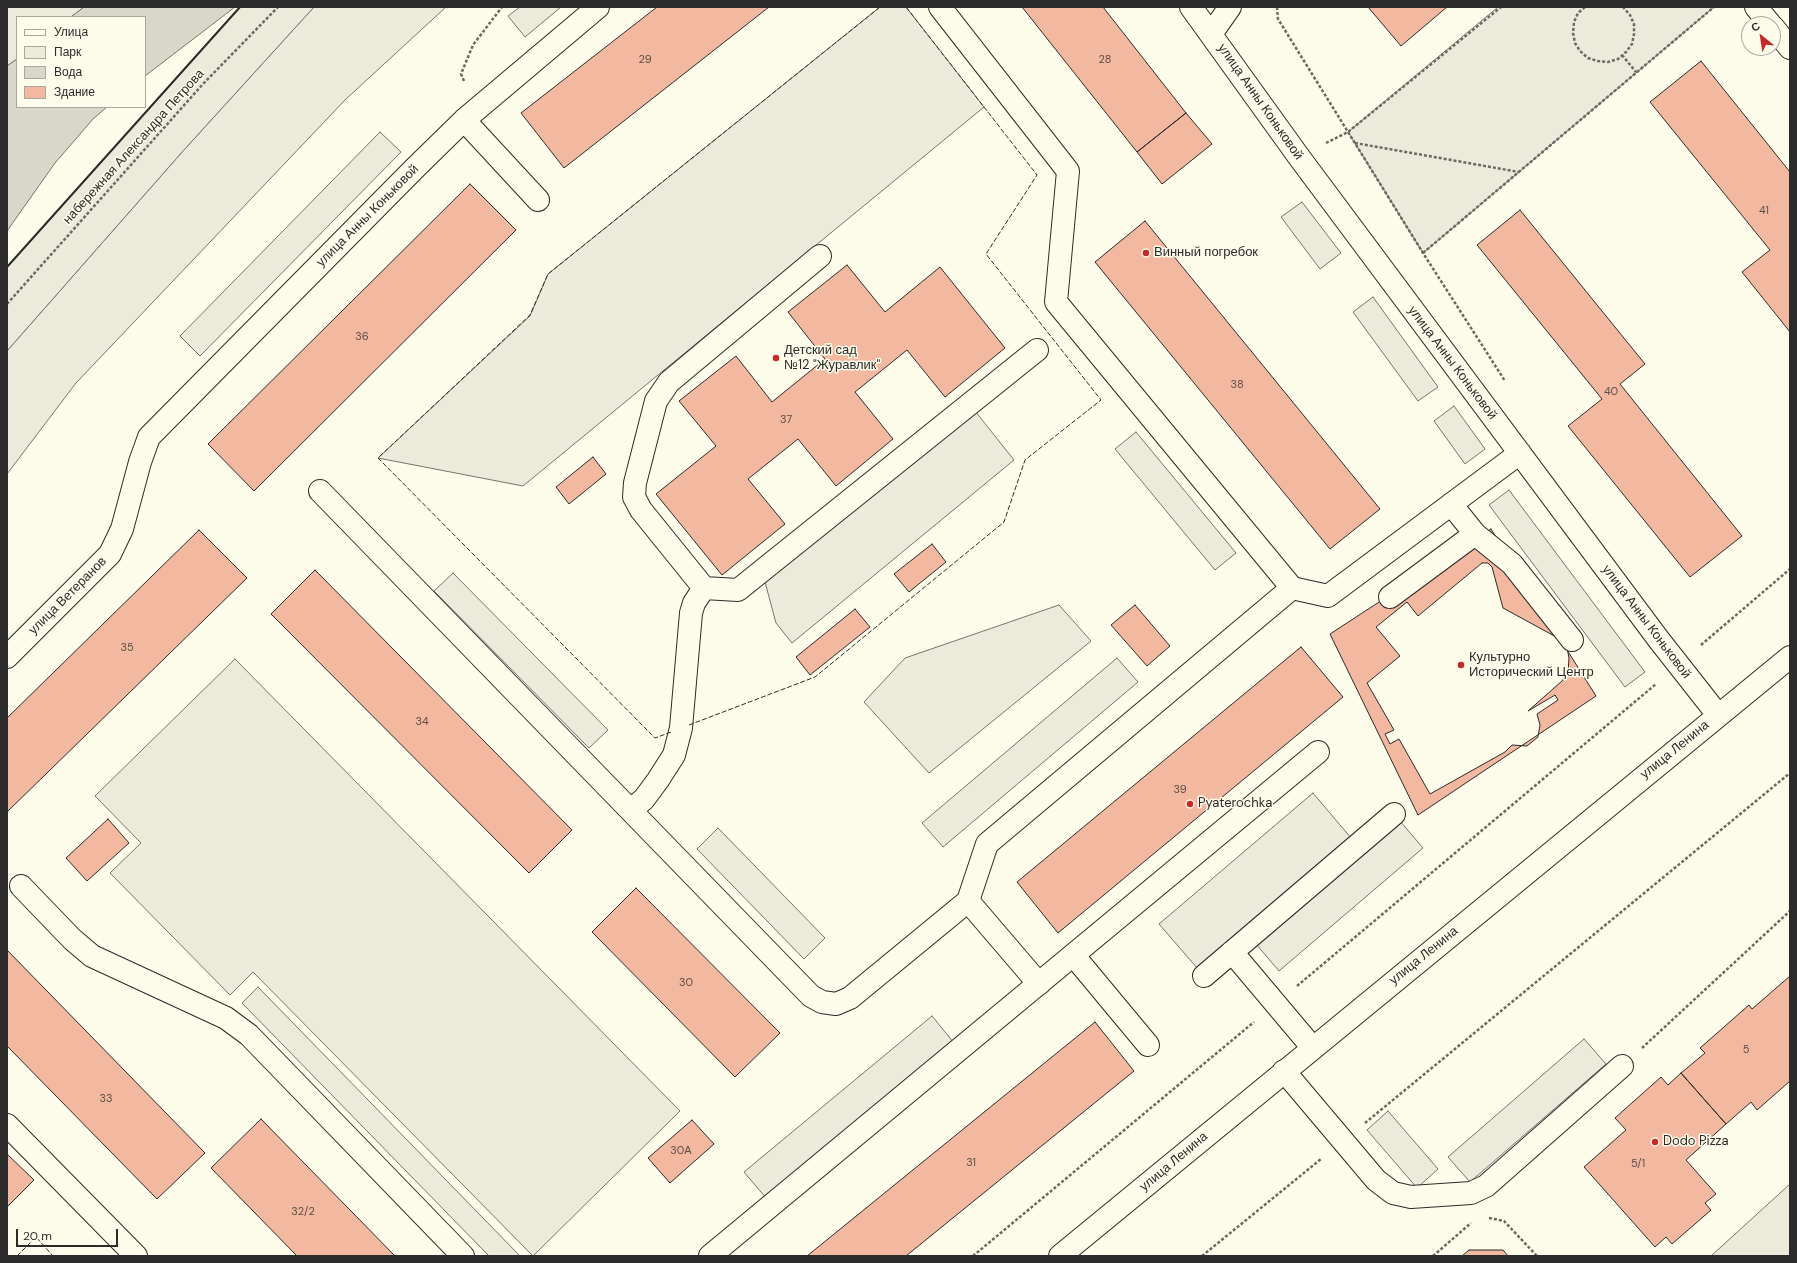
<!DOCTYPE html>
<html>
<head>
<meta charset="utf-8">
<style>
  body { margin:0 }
  #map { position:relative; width:1797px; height:1263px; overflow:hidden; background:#fdfbea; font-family:"DM Sans",sans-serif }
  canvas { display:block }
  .frame { position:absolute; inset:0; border:8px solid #2b2b2b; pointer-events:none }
  .legend { position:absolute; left:16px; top:16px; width:130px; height:92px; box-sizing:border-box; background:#fdfbea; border:1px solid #a9a89e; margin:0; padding:5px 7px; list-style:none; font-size:12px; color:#2b2b2b }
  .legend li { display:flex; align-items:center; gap:8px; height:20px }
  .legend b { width:20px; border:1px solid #a9a89e }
  .north { position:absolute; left:1741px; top:16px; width:40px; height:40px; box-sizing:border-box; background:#fdfbea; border:1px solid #a9a89e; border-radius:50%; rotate:330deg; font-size:11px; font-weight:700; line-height:16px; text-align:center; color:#2b2b2b }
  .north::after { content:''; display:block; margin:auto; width:14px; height:18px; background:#c62828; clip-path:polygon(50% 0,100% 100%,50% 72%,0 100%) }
  .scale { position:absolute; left:16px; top:1229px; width:102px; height:18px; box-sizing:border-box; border:2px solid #2b2b2b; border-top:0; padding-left:5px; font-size:12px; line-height:14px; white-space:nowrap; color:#2b2b2b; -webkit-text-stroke:3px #fdfbea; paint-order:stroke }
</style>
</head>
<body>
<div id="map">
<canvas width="1797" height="1263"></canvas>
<div class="frame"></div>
<ul class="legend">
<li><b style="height:5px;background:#fdfbea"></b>Улица</li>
<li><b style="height:11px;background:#ecebdb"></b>Парк</li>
<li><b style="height:11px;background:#d8d7c9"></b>Вода</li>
<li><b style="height:11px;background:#f2b8a0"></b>Здание</li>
</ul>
<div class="north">С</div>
<div class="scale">20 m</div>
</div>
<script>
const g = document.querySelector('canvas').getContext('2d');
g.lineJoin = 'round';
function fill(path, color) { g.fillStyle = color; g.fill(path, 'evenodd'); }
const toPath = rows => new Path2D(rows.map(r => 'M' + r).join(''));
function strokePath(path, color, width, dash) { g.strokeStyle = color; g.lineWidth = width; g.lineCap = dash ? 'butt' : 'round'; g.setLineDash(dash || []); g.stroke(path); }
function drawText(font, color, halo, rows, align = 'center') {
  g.font = font + ' "DM Sans",sans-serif'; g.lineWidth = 3; g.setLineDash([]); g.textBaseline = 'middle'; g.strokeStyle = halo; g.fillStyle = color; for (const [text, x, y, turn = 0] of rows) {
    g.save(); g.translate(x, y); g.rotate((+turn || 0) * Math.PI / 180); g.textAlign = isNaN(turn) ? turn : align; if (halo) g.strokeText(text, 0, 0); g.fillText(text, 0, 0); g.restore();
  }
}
const green = toPath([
  [7,7,84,7,71,17,17,17,17,59,7,66,7,7],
  [314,7,446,7,345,100,76,383,7,474,7,351,183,151,314,7],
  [880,7,906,7,984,107,523,486,378,458,530,316,548,274,880,7],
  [1498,7,1714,7,1423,253,1348,132,1498,7],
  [975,411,1014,460,792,643,776,623,765,582,975,411],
  [1059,605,1091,641,929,773,864,702,905,658,1059,605],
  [235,659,680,1111,533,1256,253,972,230,995,110,873,141,843,95,796,235,659]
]);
fill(green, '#ecebdb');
strokePath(green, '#74746e', 1);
const parking = toPath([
  [240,7,314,7,183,151,7,351,7,267,240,7],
  [520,7,561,7,525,37,508,16,520,7],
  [380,132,401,152,200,356,180,336,380,132],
  [1302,202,1341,253,1320,269,1281,217,1302,202],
  [1373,297,1438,387,1418,401,1353,312,1373,297],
  [1454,406,1485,449,1465,464,1434,421,1454,406],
  [1136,432,1236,553,1215,570,1115,449,1136,432],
  [1509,490,1645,672,1625,687,1489,505,1509,490],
  [453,573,608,730,589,748,434,591,453,573],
  [1117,658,1138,682,943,847,922,823,1117,658],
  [1313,793,1357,845,1394,814,1423,848,1279,971,1250,937,1204,976,1159,924,1313,793],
  [718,828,825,938,804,959,697,849,718,828],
  [258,987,520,1256,489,1256,242,1003,258,987],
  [932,1016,954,1043,766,1198,744,1172,932,1016],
  [1584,1039,1606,1064,1470,1182,1448,1157,1584,1039],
  [1388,1111,1438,1169,1417,1188,1367,1130,1388,1111],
  [1790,1184,1790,1256,1711,1256,1790,1184]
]);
fill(parking, '#eceadb');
strokePath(parking, '#74746e', 1);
const water = toPath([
  [84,7,235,7,145,76,145,17,71,17,84,7],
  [17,59,17,107,107,107,93,119,55,163,7,231,7,66,17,59]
]);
fill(water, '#d8d7c9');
strokePath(water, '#74746e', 1);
const building = toPath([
  [657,7,769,7,564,168,521,113,657,7],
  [1022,7,1103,7,1186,113,1137,152,1022,7],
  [1368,7,1447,7,1401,46,1368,7],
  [1701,61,1790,172,1790,332,1742,272,1770,250,1650,102,1701,61],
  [1186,113,1212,144,1162,184,1137,152,1186,113],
  [470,184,516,230,254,491,208,444,470,184],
  [1520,210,1645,364,1620,384,1742,536,1690,577,1568,426,1602,399,1477,245,1520,210],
  [1145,221,1380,509,1330,549,1095,262,1145,221],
  [847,265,885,312,940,267,1005,348,945,397,907,350,855,392,893,439,836,486,798,439,748,479,785,524,722,575,656,494,716,446,679,401,736,356,772,402,825,359,788,312,847,265],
  [593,457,606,474,569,504,556,487,593,457],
  [1491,529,1596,696,1418,815,1330,634,1491,529],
  [199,530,247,578,7,812,7,718,199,530],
  [932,544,946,562,909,592,894,574,932,544],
  [1482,563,1488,563,1492,567,1503,608,1558,638,1567,648,1569,658,1568,673,1562,681,1528,711,1555,695,1558,700,1537,714,1540,725,1538,737,1527,746,1512,745,1505,752,1430,794,1399,739,1390,744,1385,734,1394,730,1367,683,1400,656,1376,627,1407,602,1418,616,1482,563],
  [315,570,572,830,529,873,271,614,315,570],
  [1135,605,1170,646,1147,666,1111,625,1135,605],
  [855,609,870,627,810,675,796,657,855,609],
  [1301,647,1343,697,1058,933,1017,882,1301,647],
  [108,819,129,843,87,881,66,858,108,819],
  [636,888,780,1033,735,1077,592,932,636,888],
  [7,950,205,1153,157,1199,7,1046,7,950],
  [1790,976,1790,1081,1757,1110,1751,1102,1726,1124,1681,1073,1705,1053,1700,1048,1749,1005,1752,1009,1790,976],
  [1095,1022,1134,1071,906,1256,807,1256,1095,1022],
  [1681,1073,1726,1124,1686,1160,1716,1194,1705,1203,1711,1210,1672,1244,1666,1237,1655,1247,1584,1167,1626,1130,1615,1118,1661,1077,1668,1085,1681,1073],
  [261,1119,395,1256,297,1256,211,1168,261,1119],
  [692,1120,714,1144,670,1183,648,1158,692,1120],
  [7,1154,34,1180,7,1207,7,1154],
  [1469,1250,1503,1250,1508,1256,1462,1256,1469,1250]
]);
fill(building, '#f2b8a0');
strokePath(building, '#2b2b2b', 1);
const minor = toPath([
  [940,7,1068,171,1056,302,1292,588],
  [1191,7,1299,157,1659,640,1718,715],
  [1756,7,1770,24],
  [1773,27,1790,48],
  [1211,34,1230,7],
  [464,120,538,200],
  [320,491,811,996,822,1002,836,1004,850,998,968,901,987,844,1292,588,1328,596,1520,453],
  [1451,504,1475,534,1512,564,1572,640],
  [704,588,641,510,634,497,635,483,656,401,669,382,820,256],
  [1390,597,1475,534],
  [7,657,110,554,122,529,140,462,149,437,414,169,464,120,598,7],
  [631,810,644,799,658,780,674,755,681,728,691,613,694,603,704,588,738,590,1037,350],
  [21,886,72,939,92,956,226,1018,249,1035,463,1256],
  [968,901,1039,984],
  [1232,952,1312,1047],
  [1074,956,1148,1045],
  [1204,976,1394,814],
  [1284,1071,1376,1180,1393,1193,1411,1197,1471,1193,1486,1186,1622,1066],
  [7,1125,136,1256],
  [710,1256,1318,752]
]);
const major = toPath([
  [1060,1256,1790,657]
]);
strokePath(minor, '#2b2b2b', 24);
strokePath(major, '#2b2b2b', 24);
strokePath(toPath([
  [1277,7,1278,19,1423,253,1505,381],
  [1585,7,1578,13,1574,22,1573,33,1575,43,1580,51,1588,58,1598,61,1608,62,1618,59,1626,52,1632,44,1634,34,1634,24,1630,15,1623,7],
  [1622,55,1636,72],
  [464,81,461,74,473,45,502,7],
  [1326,143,1348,132,1501,7],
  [1355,143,1519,172],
  [1423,253,1714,7],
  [7,304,203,84,278,7],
  [1701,645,1790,569],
  [1297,986,1656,684],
  [1642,1048,1790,911],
  [1365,1123,1790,773],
  [1489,1218,1504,1221,1537,1256],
  [973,1256,1254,1022],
  [1202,1256,1321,1159],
  [1433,1256,1471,1223]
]), '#6a6964', 2.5, [3, 2]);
strokePath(minor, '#fdfbea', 22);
strokePath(major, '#fdfbea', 22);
strokePath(toPath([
  [689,725,815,677,1004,522,1025,460,1101,400,986,254,1037,175,906,7],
  [671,732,655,738,378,458,530,315,548,274,880,7],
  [17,1256,36,1237,53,1256]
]), '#2b2b2b', 1, [5, 2]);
strokePath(toPath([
  [7,267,240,7]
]), '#2b2b2b', 2);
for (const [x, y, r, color] of [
  [1146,253,4,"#c62828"],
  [776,358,4,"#c62828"],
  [1461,665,4,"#c62828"],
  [1190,804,4,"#c62828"],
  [1655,1142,4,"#c62828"]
]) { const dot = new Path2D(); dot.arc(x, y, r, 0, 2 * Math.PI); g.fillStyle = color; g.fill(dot); strokePath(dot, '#fdfbea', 1.5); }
drawText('11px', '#5d4e48', null, [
  ["29",645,60],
  ["28",1105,60],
  ["41",1764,211],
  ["36",362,337],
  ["38",1237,385],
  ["40",1611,392],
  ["37",786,420],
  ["35",127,648],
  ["34",422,722],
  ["39",1180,790],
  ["30",686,983],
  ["5",1746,1050],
  ["33",106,1099],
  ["30А",681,1151],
  ["31",971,1163],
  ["5/1",1638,1164],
  ["32/2",303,1212]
]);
drawText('13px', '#2b2b2b', '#fdfbea', [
  ["улица Анны Коньковой",1260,102,55],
  ["набережная Александра Петрова",134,147,-48],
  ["улица Анны Коньковой",368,216,-45],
  ["улица Анны Коньковой",1452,363,53],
  ["улица Ветеранов",68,596,-45],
  ["улица Анны Коньковой",1646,622,53],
  ["улица Ленина",1675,750,-39],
  ["улица Ленина",1424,956,-39],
  ["улица Ленина",1174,1162,-40]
]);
drawText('13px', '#2b2b2b', '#fdfbea', [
  ["Винный погребок",1154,253],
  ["Детский сад",784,351],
  ["№12 \"Журавлик\"",784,366],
  ["Культурно",1469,658],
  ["Исторический Центр",1469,673],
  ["Pyaterochka",1198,804],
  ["Dodo Pizza",1663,1142]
], 'left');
</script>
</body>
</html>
